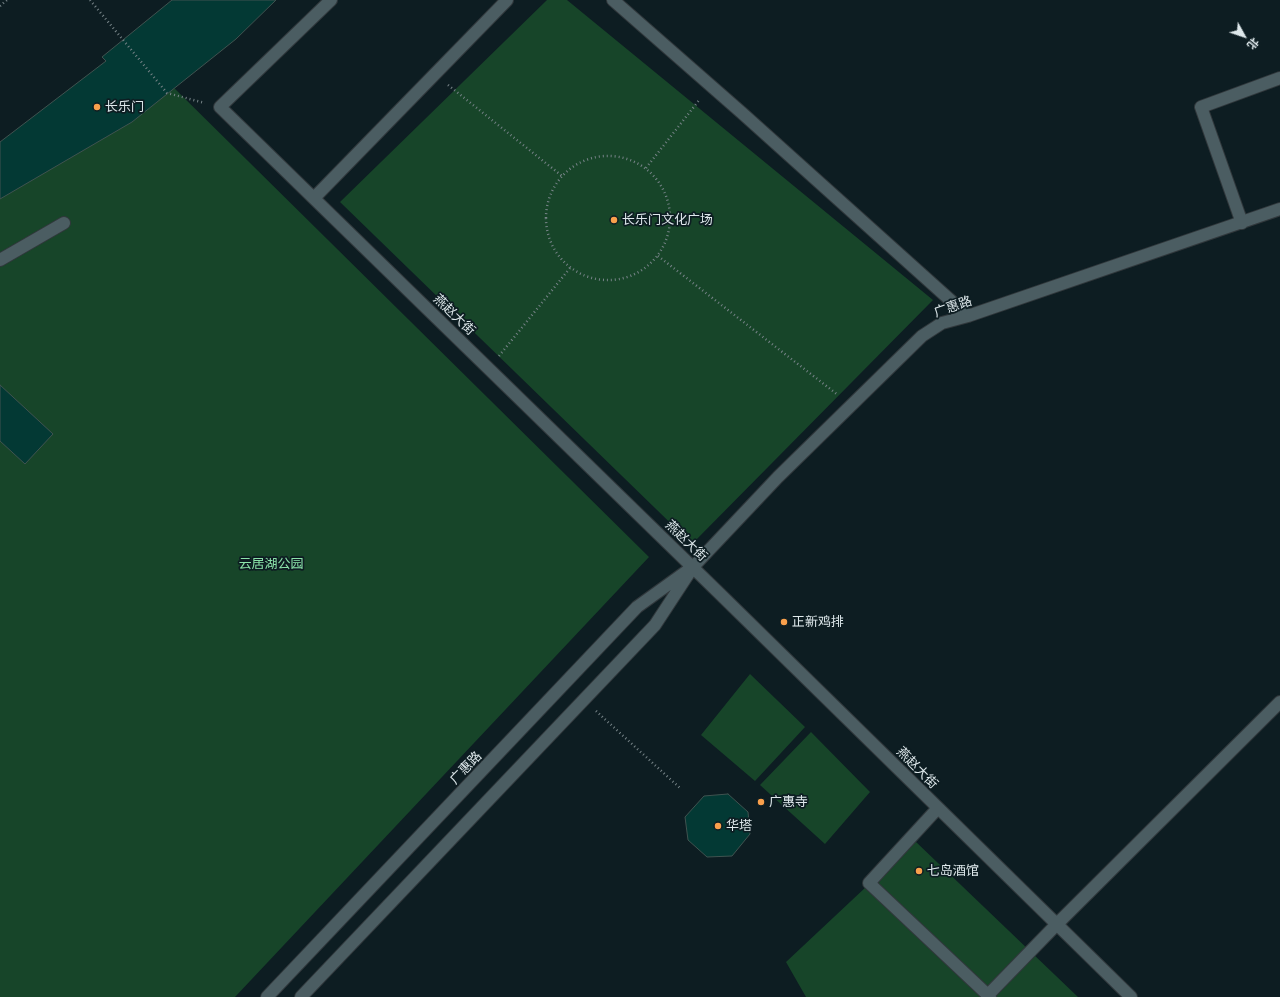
<!DOCTYPE html>
<html>
<head>
<meta charset="utf-8">
<style>
  body { margin:0 }
  #map { position:relative; width:1280px; height:997px; overflow:hidden; background:#0d1d22; font-family:Cabin,"Noto Sans SC",sans-serif }
  canvas { display:block }
  .north { position:absolute; left:1224px; top:16px; width:40px; height:40px; -webkit-text-stroke:3px #0d1d22; paint-order:stroke; rotate:130deg; font-size:11px; font-weight:700; line-height:16px; text-align:center; color:#dee8eb }
  .north::after { content:''; display:block; margin:auto; width:14px; height:18px; background:#dee8eb; clip-path:polygon(50% 0,100% 100%,50% 72%,0 100%) }
</style>
</head>
<body>
<div id="map">
<canvas width="1280" height="997"></canvas>
<div class="north">北</div>
</div>
<script>
const g = document.querySelector('canvas').getContext('2d');
g.lineJoin = 'round';
function fill(path, color) { g.fillStyle = color; g.fill(path, 'evenodd'); }
const toPath = rows => new Path2D(rows.map(r => 'M' + r).join(''));
function strokePath(path, color, width, dash) { g.strokeStyle = color; g.lineWidth = width; g.lineCap = dash ? 'butt' : 'round'; g.setLineDash(dash || []); g.stroke(path); }
function drawText(font, color, halo, rows, align = 'center') {
  g.font = font + ' Cabin,"Noto Sans SC",sans-serif'; g.lineWidth = 3.5; g.setLineDash([]); g.textBaseline = 'middle'; g.strokeStyle = halo; g.fillStyle = color; for (const [text, x, y, turn = 0] of rows) {
    g.save(); g.translate(x, y); g.rotate((+turn || 0) * Math.PI / 180); g.textAlign = isNaN(turn) ? turn : align; if (halo) g.strokeText(text, 0, 0); g.fillText(text, 0, 0); g.restore();
  }
}
fill(toPath([
  [547,0,567,0,933,300,692,544,340,202],
  [167,81,649,557,235,997,0,997,0,198],
  [750,674,805,727,755,781,701,735],
  [811,732,870,792,825,844,760,785],
  [915,841,1078,997,806,997,786,962]
]), '#174529');
const building = toPath([
  [172,0,276,0,236,39,132,122,0,199,0,142,106,61,102,57,172,0],
  [0,385,53,434,25,464,0,441,0,385],
  [728,794,748,812,750,834,732,856,707,857,688,840,685,817,704,796,728,794]
]);
fill(building, '#033934');
strokePath(building, '#405350', 1);
const minor = toPath([
  [331,0,220,107,718,592,1131,997],
  [613,0,742,113,968,316],
  [314,198,507,0],
  [1242,223,1201,107,1280,78],
  [0,260,64,223],
  [938,808,869,883,990,997],
  [988,995,1056,925,1280,702],
  [267,997,637,607,687,571],
  [301,997,655,625,693,567,778,477,922,336,942,323,968,316,1280,209]
]);
strokePath(minor, '#31383c', 14);
strokePath(toPath([
  [90,0,167,93,205,103],
  [0,6,7,0],
  [448,85,562,176],
  '546 218a62 62 0 1 1 124 0a62 62 0 1 1-124 0Z',
  [646,168,700,99],
  [658,256,838,395],
  [499,356,570,268],
  [596,711,681,789]
]), '#778488', 2.5, [1, 3]);
strokePath(minor, '#4b5d62', 12);
for (const [x, y, r, color] of [
  [97,107,4,"#f9a04c"],
  [614,220,4,"#f9a04c"],
  [784,622,4,"#f9a04c"],
  [761,802,4,"#f9a04c"],
  [718,826,4,"#f9a04c"],
  [919,871,4,"#f9a04c"]
]) { const dot = new Path2D(); dot.arc(x, y, r, 0, 2 * Math.PI); g.fillStyle = color; g.fill(dot); strokePath(dot, '#0d1d22', 1.5); }
drawText('13px', '#dee8eb', '#0d1d22', [
  ["长乐门",105,107],
  ["长乐门文化广场",622,220],
  ["正新鸡排",792,622],
  ["广惠寺",769,802],
  ["华塔",726,826],
  ["七岛酒馆",927,871]
], 'left');
drawText('13px', '#dee8eb', '#0d1d22', [
  ["广惠路",953,307,-19],
  ["燕赵大街",454,315,44],
  ["燕赵大街",686,541,44],
  ["广惠路",466,768,-46],
  ["燕赵大街",917,768,45]
]);
drawText('13px', '#8be3a9', '#0d1d22', [
  ["云居湖公园",271,564]
]);
</script>
</body>
</html>
